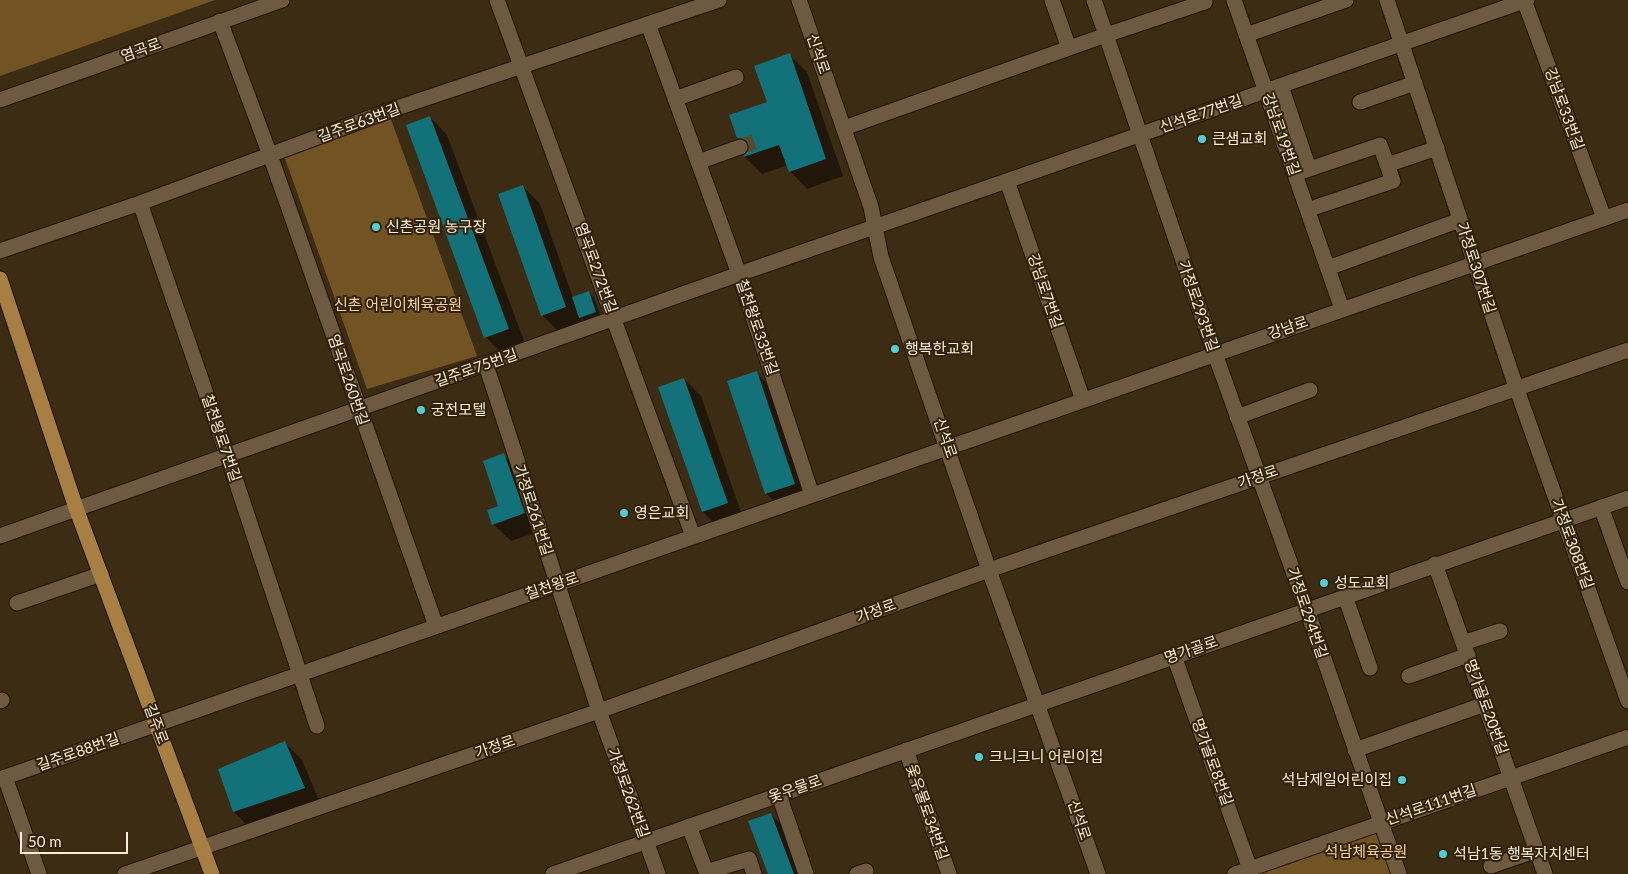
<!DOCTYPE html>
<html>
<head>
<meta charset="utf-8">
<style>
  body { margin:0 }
  #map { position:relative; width:1628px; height:874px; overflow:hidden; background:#3c2c13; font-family:Lato,sans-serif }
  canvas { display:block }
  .scale { position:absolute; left:20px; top:832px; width:108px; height:22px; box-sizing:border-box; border:2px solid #f7edde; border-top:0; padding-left:6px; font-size:15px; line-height:18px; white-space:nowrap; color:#f7edde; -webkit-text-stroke:4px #322208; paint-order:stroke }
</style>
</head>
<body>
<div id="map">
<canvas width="1628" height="874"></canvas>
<div class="scale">50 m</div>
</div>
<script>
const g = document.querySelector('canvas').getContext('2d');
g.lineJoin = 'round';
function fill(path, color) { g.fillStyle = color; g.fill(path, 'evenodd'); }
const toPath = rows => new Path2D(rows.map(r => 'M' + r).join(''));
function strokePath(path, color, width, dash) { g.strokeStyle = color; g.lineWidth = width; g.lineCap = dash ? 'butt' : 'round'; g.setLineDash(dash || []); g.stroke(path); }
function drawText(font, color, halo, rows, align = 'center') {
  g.font = font + ' Lato,"Noto Sans KR",sans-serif'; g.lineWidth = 4; g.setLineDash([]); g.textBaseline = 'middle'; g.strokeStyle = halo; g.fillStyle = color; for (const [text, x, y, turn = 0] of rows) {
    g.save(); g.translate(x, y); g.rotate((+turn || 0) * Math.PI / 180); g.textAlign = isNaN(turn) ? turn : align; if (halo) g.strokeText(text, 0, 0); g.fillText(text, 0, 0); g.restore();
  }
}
fill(toPath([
  [0,0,215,0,0,76],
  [388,111,477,356,367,389,282,150],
  [1381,823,1399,874,1235,874]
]), '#715324');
fill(toPath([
  [789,55,807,72,843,176,807,189,790,171,788,165,762,174,745,157,750,150,738,138,768,103],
  [430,117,447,135,526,346,503,355,486,337,408,126],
  [523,186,540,204,573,298,588,292,594,298,601,317,586,323,580,316,583,324,560,333,542,315],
  [756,373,774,390,811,501,783,511,766,493],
  [684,379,701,396,744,521,720,529,703,512,660,387],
  [504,455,521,472,541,531,511,541,493,524,500,507],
  [284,742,302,760,321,805,251,829,234,812],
  [771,814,788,832,804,874,769,874]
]), '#0007');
fill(toPath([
  [790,53,826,159,789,172,779,145,743,157,749,149,749,144,746,140,737,138,729,115,767,102,754,66],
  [430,116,509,329,484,338,406,125],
  [523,185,566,307,541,316,498,194],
  [589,291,596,312,579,318,572,297],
  [757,371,795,484,765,494,727,381],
  [684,378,728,503,702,512,658,387],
  [504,453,525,513,492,525,487,510,498,506,483,461],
  [285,741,305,788,233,812,218,769],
  [771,813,794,874,768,874,748,821]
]), '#137179');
strokePath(toPath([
  [740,147,760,140]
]), '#584931', 15, [15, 8]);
const minor = toPath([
  [497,0,693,536],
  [799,0,871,207,881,257,989,570,1098,874],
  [1052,0,1069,48],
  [1094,0,1106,35,1205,2,1204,0],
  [1234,0,1342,309],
  [1387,0,1516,387,1628,701],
  [1524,0,1604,218],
  [220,21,270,155,436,626],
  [648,24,739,274,812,495],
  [1246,35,1346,0],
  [1281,86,1309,169],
  [675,99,736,77],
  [0,100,282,0],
  [1360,102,1415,83],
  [844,128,1106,35,1215,354,1307,610,1399,874],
  [698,162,740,147],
  [1387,165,1437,148],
  [1295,174,1380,145,1393,181,1316,207],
  [1007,181,1083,400],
  [140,203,227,454,317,726],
  [0,251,140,203,388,111,719,0],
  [1328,268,1460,220],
  [486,365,599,711,658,874],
  [1237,417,1310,390],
  [1601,507,1628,582],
  [0,536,739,274,1527,0],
  [1435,564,1545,874],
  [1345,596,1370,668],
  [17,603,101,574],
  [1463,643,1500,631],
  [1174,656,1250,869],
  [1409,676,1468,655],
  [0,701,2,700],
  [906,750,949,874],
  [1355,750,1485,704],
  [5,777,39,874],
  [0,779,1628,210],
  [779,795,806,874],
  [689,826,707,874],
  [1491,866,1537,850],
  [706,872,749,859,754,874],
  [125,874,599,711,989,570,1628,350],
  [553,874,1628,498],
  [857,874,866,871],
  [1235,874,1628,737]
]);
const major = toPath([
  [0,279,76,508,212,874]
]);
strokePath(minor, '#231300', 17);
strokePath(major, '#231300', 17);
strokePath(minor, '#6d5a41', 15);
strokePath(major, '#a77f42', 15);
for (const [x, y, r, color] of [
  [1202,139,5,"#52ccd6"],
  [376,227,5,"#52ccd6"],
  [895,349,5,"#52ccd6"],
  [421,410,5,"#52ccd6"],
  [624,513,5,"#52ccd6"],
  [1324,583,5,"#52ccd6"],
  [979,757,5,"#52ccd6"],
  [1402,780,5,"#52ccd6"],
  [1443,854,5,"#52ccd6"]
]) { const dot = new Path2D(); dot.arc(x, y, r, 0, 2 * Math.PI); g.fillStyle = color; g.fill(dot); strokePath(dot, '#322208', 2); }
drawText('15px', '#f7edde', '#322208', [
  ["염곡로",141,50,-20],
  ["신석로",818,54,71],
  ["강남로33번길",1564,109,70],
  ["신석로77번길",1201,114,-19],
  ["길주로63번길",359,123,-20],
  ["강남로19번길",1281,134,71],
  ["염곡로272번길",596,268,70],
  ["가정로307번길",1476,268,72],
  ["강남로7번길",1045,291,71],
  ["가정로293번길",1198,306,71],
  ["칠천왕로33번길",757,327,71],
  ["강남로",1288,328,-19],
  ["길주로75번길",476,368,-19],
  ["염곡로260번길",348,380,71],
  ["칠천왕로7번길",221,438,71],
  ["신석로",945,438,71],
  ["가정로",1258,477,-19],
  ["가정로261번길",533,510,72],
  ["가정로308번길",1572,544,70],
  ["칠천왕로",552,586,-19],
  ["가정로",876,611,-20],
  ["가정로294번길",1307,613,71],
  ["명가골로",1191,650,-19],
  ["명가골로20번길",1486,707,70],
  ["길주로",156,724,69],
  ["가정로",495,747,-19],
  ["길주로88번길",78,752,-19],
  ["명가골로8번길",1212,762,70],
  ["옻우물로",795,789,-19],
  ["가정로262번길",628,793,70],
  ["신석로111번길",1431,805,-19],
  ["옻우물로34번길",927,812,71],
  ["신석로",1079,820,71]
]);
drawText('15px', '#f7edde', '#322208', [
  ["큰샘교회",1212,139],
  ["신촌공원 농구장",386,227],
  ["행복한교회",905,349],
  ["궁전모텔",431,410],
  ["영은교회",634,513],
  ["성도교회",1334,583],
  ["크니크니 어린이집",989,757],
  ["석남제일어린이집",1392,780,"right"],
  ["석남1동 행복자치센터",1453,854]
], 'left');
drawText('15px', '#f8d39f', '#322208', [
  ["신촌 어린이체육공원",398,305],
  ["석남체육공원",1366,852]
]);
</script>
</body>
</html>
